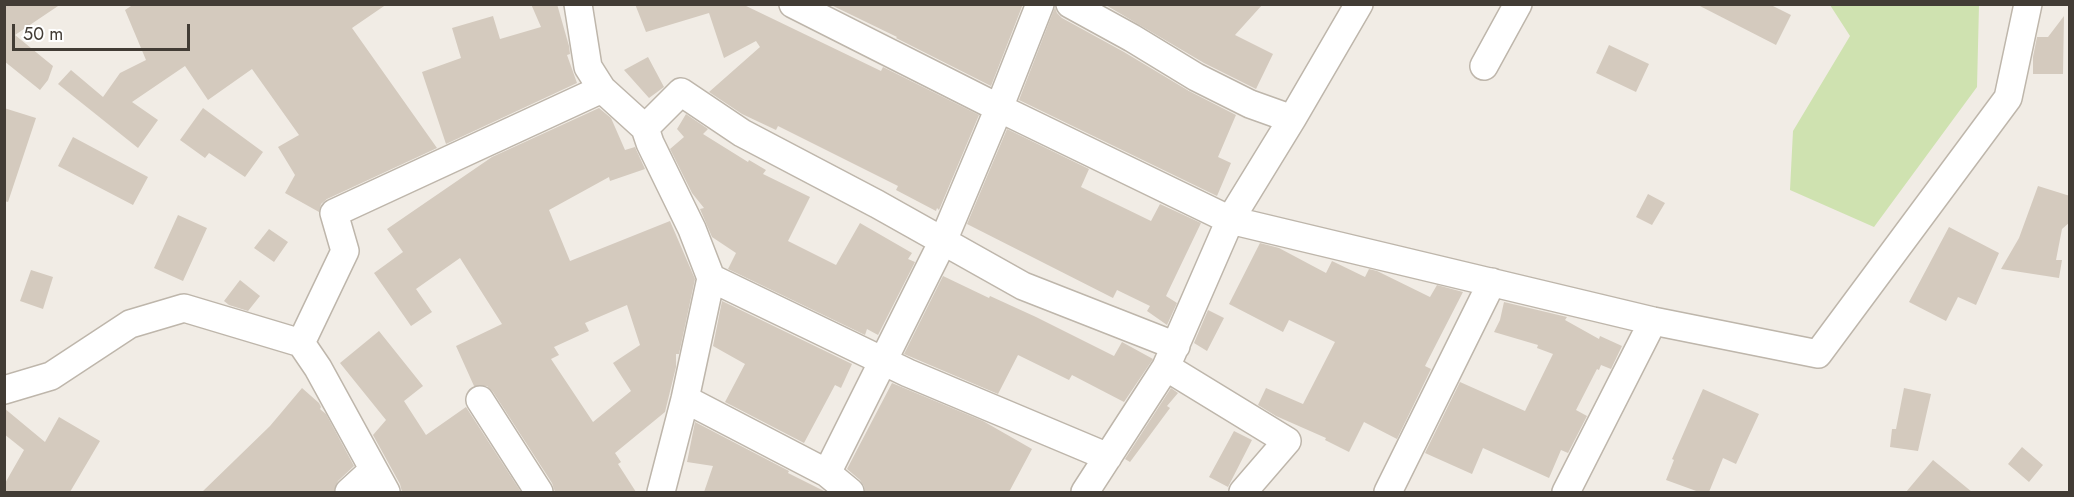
<!DOCTYPE html>
<html>
<head>
<meta charset="utf-8">
<style>
  body { margin:0 }
  #map { position:relative; width:2074px; height:497px; overflow:hidden; background:#f1ece5; font-family:Jost,sans-serif }
  canvas { display:block }
  .frame { position:absolute; inset:0; border:6px solid #423c35; pointer-events:none }
  .scale { position:absolute; left:12px; top:24px; width:178px; height:27px; box-sizing:border-box; border:3px solid #423c35; border-top:0; padding-left:8px; font-size:18px; line-height:21px; white-space:nowrap; color:#423c35; -webkit-text-stroke:4px #fff; paint-order:stroke }
</style>
</head>
<body>
<div id="map">
<canvas width="2074" height="497"></canvas>
<div class="frame"></div>
<div class="scale">50 m</div>
</div>
<script>
const g = document.querySelector('canvas').getContext('2d');
g.lineJoin = 'round';
function fill(path, color) { g.fillStyle = color; g.fill(path, 'evenodd'); }
const toPath = rows => new Path2D(rows.map(r => 'M' + r).join(''));
function strokePath(path, color, width, dash) { g.strokeStyle = color; g.lineWidth = width; g.lineCap = dash ? 'butt' : 'round'; g.setLineDash(dash || []); g.stroke(path); }
fill(toPath([
  [1830,5,1979,5,1977,87,1874,227,1790,190,1793,131,1850,36]
]), '#cfe2b0');
fill(toPath([
  [4,4,61,4,15,35,53,66,48,80,40,90,4,61],
  [134,4,387,4,352,28,437,148,327,199,321,204,319,212,285,193,295,175,278,147,299,135,252,69,208,100,185,66,132,102,158,120,138,148,58,84,71,70,103,97,120,73,146,60,125,10],
  [531,4,557,4,569,46,570,54,567,55,577,83,446,144,422,72,461,58,452,28,493,16,500,39,541,27],
  [635,4,742,4,881,71,883,67,979,115,939,210,937,208,936,211,896,190,898,186,778,126,776,130,742,114,709,92,760,47,756,41,724,58,709,13,646,32],
  [829,4,1023,4,991,86,896,38,897,37],
  [1104,4,1263,4,1235,35,1273,54,1256,89,1204,63],
  [1696,4,1769,4,1791,15,1776,45],
  [1055,7,1057,13,1062,18,1124,52,1189,91,1236,115,1218,157,1231,163,1217,196,1019,100],
  [2064,16,2063,74,2033,74,2033,57,2037,37,2048,37],
  [1609,45,1649,64,1636,92,1596,73],
  [648,57,664,87,649,98,624,70],
  [4,108,36,118,8,202,4,201],
  [203,108,263,152,245,177,209,153,205,158,180,140],
  [599,108,611,118,625,150,635,147,645,169,610,181,609,177,549,210,570,261,670,221,695,279,679,354,676,354,676,367,665,412,615,453,621,462,618,464,636,492,555,492,552,483,493,392,487,386,474,386,456,346,502,324,460,258,416,289,432,312,411,326,374,273,403,252,387,229,492,157],
  [627,305,640,345,613,363,631,391,593,422,551,359,559,355,554,347,589,331,585,323],
  [686,114,708,129,703,134,748,162,749,160,766,170,763,174,810,197,788,241,836,265,860,223,912,253,908,259,915,262,878,335,867,329,865,335,728,269,736,253,712,237,700,209,704,208,692,193,670,149,684,137,677,129],
  [1007,129,1089,169,1081,187,1151,221,1160,204,1201,223,1166,296,1177,303,1167,325,1147,311,1150,306,1117,290,1113,298,967,224],
  [73,137,148,177,133,205,58,166],
  [2038,186,2070,196,2070,222,2062,229,2056,260,2062,260,2059,278,2001,269,2019,238],
  [1648,194,1665,203,1652,225,1636,217],
  [178,215,207,228,183,281,154,268],
  [1949,227,1999,253,1976,305,1958,297,1946,321,1909,302],
  [269,229,288,242,274,262,254,248],
  [1260,243,1279,248,1326,273,1332,261,1365,277,1369,269,1377,271,1430,297,1437,285,1463,292,1425,366,1431,369,1397,439,1364,422,1349,452,1325,440,1326,438,1276,416,1258,405,1266,388,1303,404,1335,342,1289,320,1283,332,1229,304],
  [31,270,53,277,43,309,20,301],
  [943,276,989,298,990,296,1036,317,1114,356,1122,342,1153,359,1124,402,1072,375,1069,380,1018,355,998,394,904,354],
  [240,280,260,296,248,311,229,305,224,301],
  [722,301,852,364,841,388,835,385,804,443,725,402,745,364,713,346],
  [1504,302,1567,317,1565,320,1599,339,1600,336,1622,346,1611,369,1601,365,1599,370,1597,369,1576,410,1587,416,1568,453,1561,450,1549,478,1483,448,1472,474,1425,453,1460,382,1525,411,1553,354,1537,348,1538,345,1494,332,1500,320],
  [1208,310,1224,318,1207,351,1194,343],
  [379,331,423,386,404,401,426,435,466,407,521,492,402,492,400,484,373,435,386,420,340,363],
  [892,383,983,421,1032,449,1009,492,865,492,864,486,860,480,847,469],
  [302,388,319,403,321,407,320,409,326,414,354,466,338,481,334,492,202,492,270,426],
  [1171,388,1178,393,1167,406,1170,408,1130,462,1125,459],
  [1904,388,1931,394,1918,451,1890,447,1892,429,1896,429],
  [1703,389,1759,414,1736,464,1723,458,1709,492,1699,492,1666,480,1674,460,1672,459],
  [4,408,45,442,59,417,100,441,70,492,4,492,4,485,24,450,4,434],
  [695,422,789,471,788,473,826,492,704,492,713,466,687,462],
  [1234,431,1252,440,1228,487,1209,477],
  [2022,447,2043,465,2029,482,2008,464],
  [1933,460,1972,492,1906,492]
]), '#d4cabe');
const minor = toPath([
  [578,4,588,67,602,89,645,128,650,143,692,229,711,278,685,399,661,492],
  [793,4,999,108,1040,4],
  [1070,4,1132,38,1196,77,1250,104,1292,119,1359,4],
  [1484,66,1518,4],
  [1292,119,1230,220,1653,321,1818,354,2008,98,2028,4],
  [645,128,681,92,742,133,877,204,1023,286,1176,346],
  [711,278,908,373,1108,457],
  [1166,367,1287,441,1243,492],
  [4,390,51,376,130,324,184,308,301,343],
  [685,399,827,473,850,492],
  [480,400,539,492],
  [827,473,943,241,999,108,1230,220,1166,367,1085,492],
  [349,492,373,470],
  [386,492,318,368,301,343,345,251,334,213,602,89],
  [1388,492,1492,282],
  [1566,492,1653,321]
]);
strokePath(minor, '#beb6ab', 30);
strokePath(minor, '#fff', 27);
</script>
</body>
</html>
